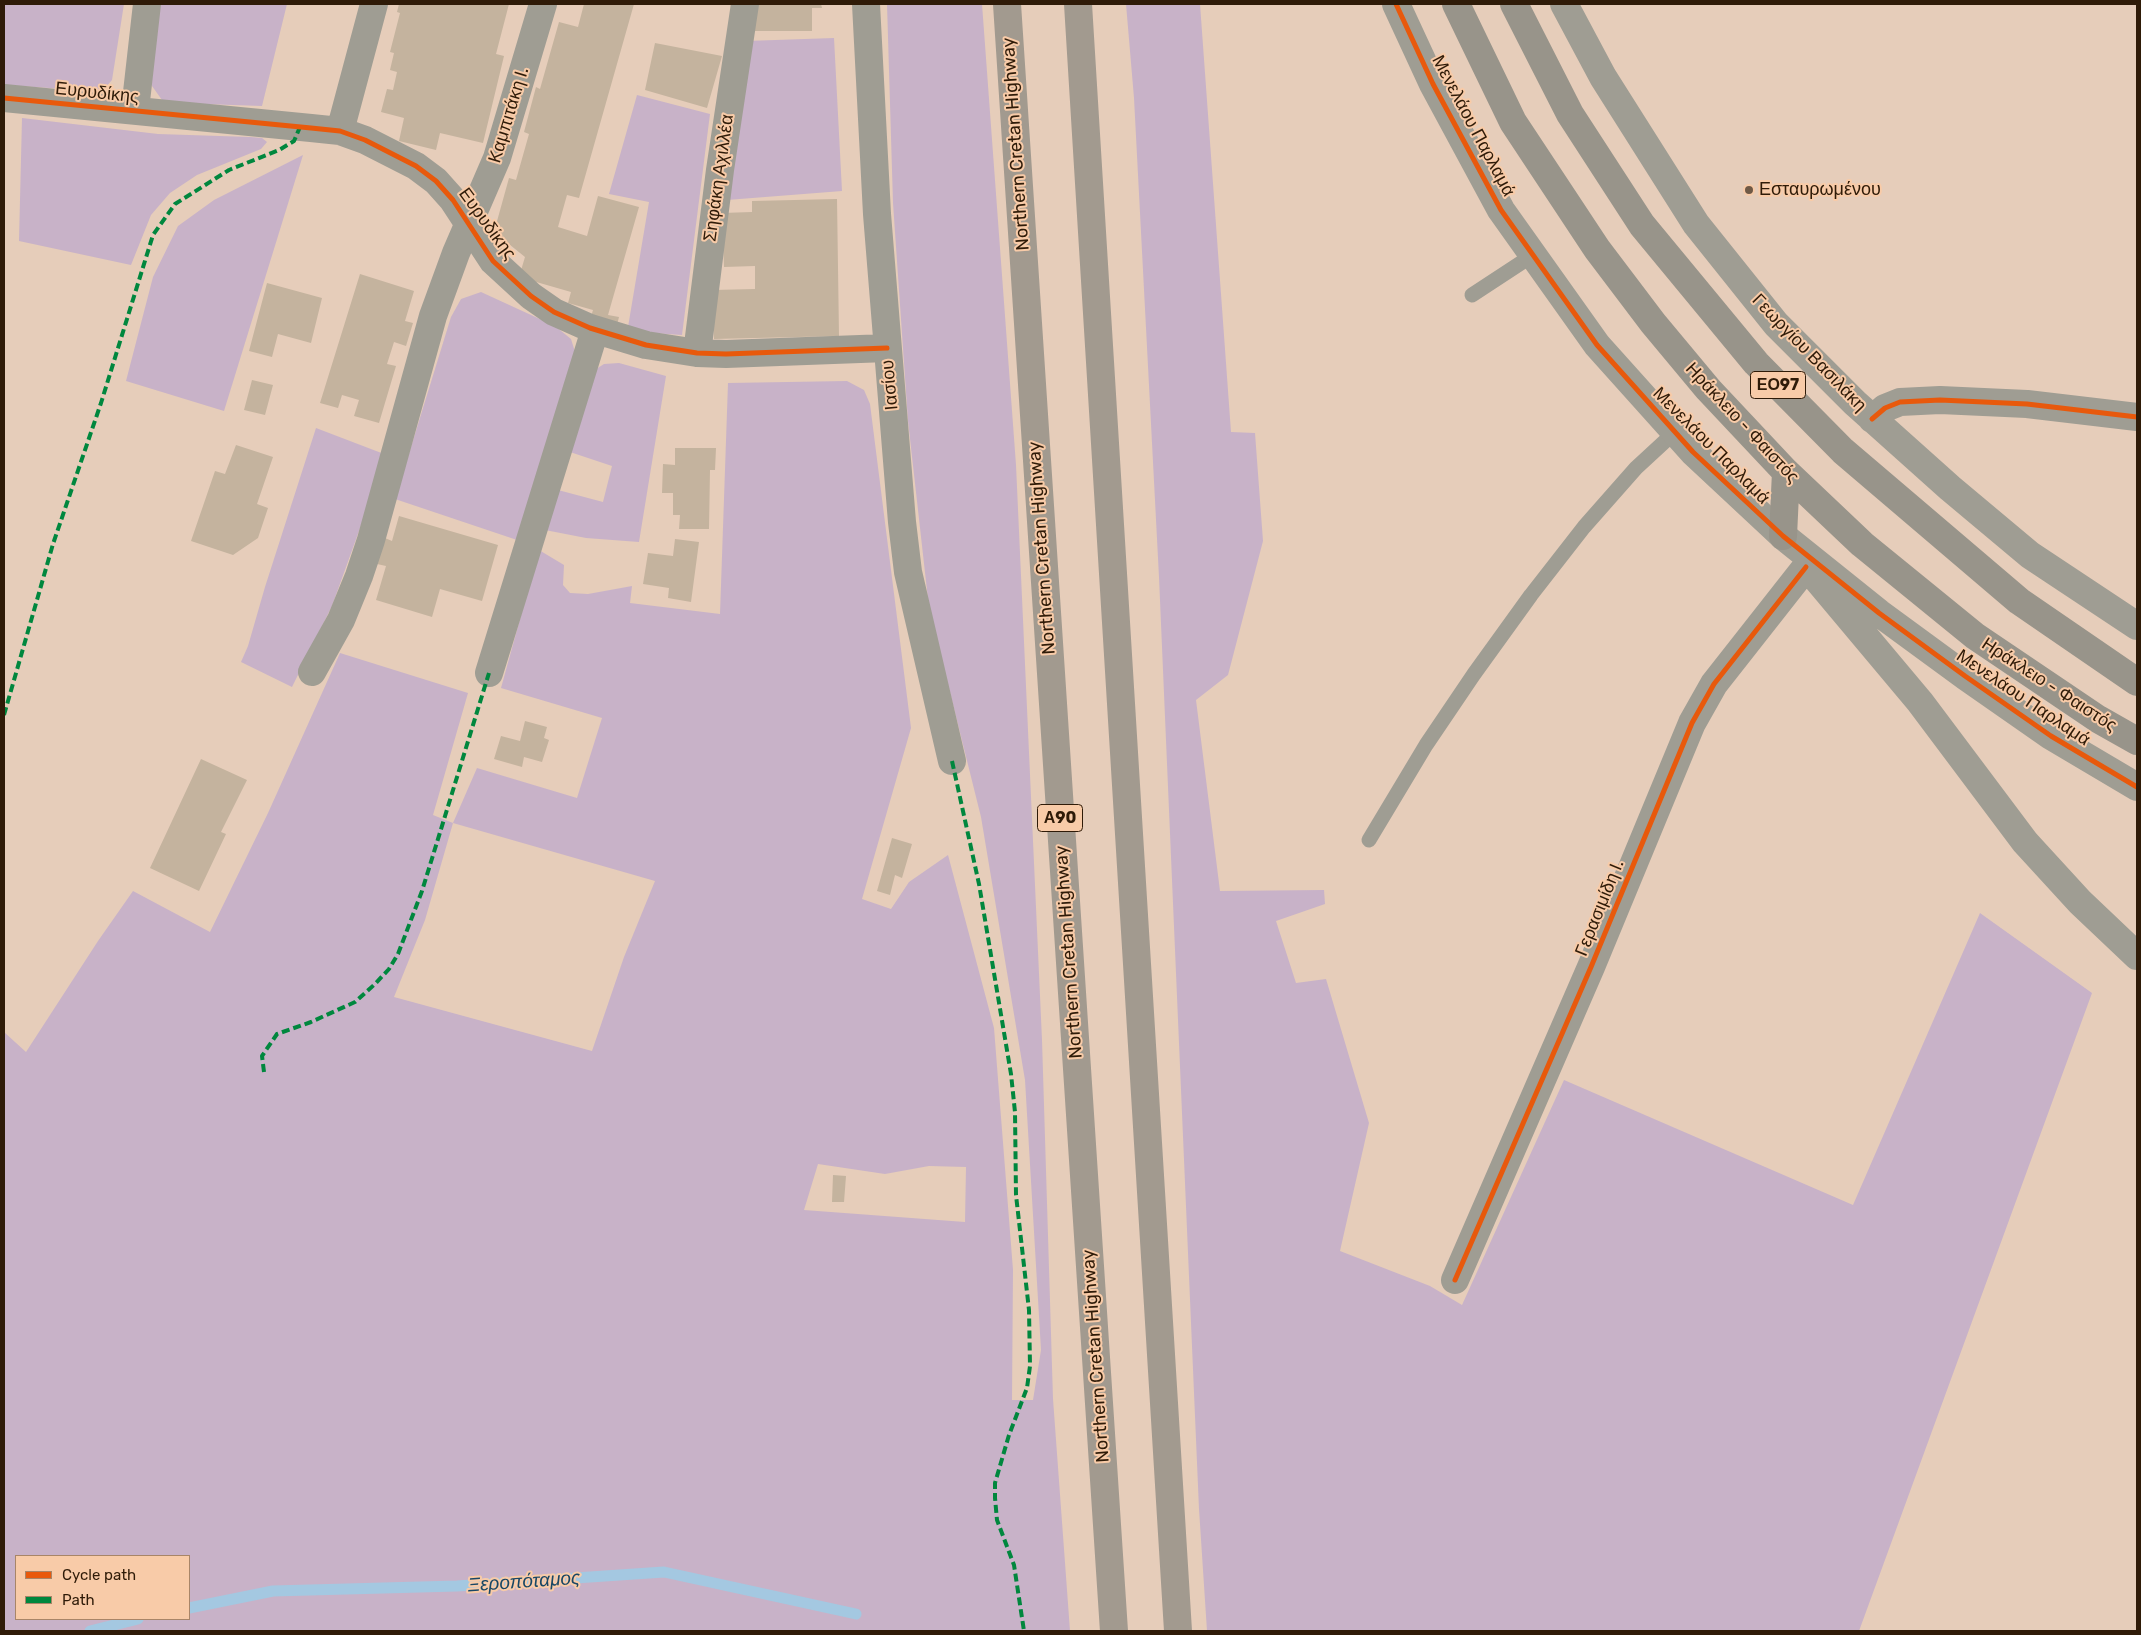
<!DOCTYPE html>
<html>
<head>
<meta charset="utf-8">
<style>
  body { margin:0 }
  #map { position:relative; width:2141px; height:1635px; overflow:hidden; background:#e6cdba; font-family:Rubik,sans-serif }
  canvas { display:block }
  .frame { position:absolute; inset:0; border:5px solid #2f1b08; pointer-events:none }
  .legend { position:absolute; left:15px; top:1555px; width:175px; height:65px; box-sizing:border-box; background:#f8cba8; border:1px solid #a88568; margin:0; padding:6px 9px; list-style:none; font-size:15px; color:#2f1b08 }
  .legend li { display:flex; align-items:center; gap:10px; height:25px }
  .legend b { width:25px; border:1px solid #a88568 }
</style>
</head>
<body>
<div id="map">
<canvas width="2141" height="1635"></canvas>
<div class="frame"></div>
<ul class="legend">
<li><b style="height:6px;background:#e8590c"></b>Cycle path</li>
<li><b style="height:6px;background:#00873e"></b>Path</li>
</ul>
</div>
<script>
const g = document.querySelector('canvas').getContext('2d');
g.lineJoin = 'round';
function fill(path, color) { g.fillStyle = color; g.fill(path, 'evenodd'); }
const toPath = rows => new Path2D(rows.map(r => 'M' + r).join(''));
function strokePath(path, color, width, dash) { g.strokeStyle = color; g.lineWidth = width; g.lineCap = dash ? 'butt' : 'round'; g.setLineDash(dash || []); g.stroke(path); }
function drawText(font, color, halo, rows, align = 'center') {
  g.font = font + ' Rubik,sans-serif'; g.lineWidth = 4; g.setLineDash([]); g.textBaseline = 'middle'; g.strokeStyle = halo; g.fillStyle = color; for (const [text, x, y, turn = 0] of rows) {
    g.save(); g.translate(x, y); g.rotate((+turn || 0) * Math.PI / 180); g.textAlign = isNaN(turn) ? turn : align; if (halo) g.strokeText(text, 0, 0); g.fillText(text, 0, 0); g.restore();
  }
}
fill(toPath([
  [4,4,124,4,112,80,105,88,95,91,4,85],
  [159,4,287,4,262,106,174,103,162,100,152,86,152,69],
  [887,4,982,4,1016,465,1042,1040,1053,1399,1070,1631,4,1631,4,1032,26,1052,98,941,133,891,210,932,268,813,340,653,468,693,433,815,453,823,477,768,577,798,602,718,501,688,539,550,564,565,563,585,570,593,588,594,632,586,630,603,720,614,728,383,847,381,864,390,870,404,911,728,862,899,891,909,909,882,948,855,994,1028,1013,1270,1012,1400,1033,1400,1041,1350,1025,1080,981,817,929,608,908,421,893,203],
  [453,823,655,881,624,957,592,1051,394,997,425,920],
  [818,1164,885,1174,929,1166,966,1167,965,1222,804,1210],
  [16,1556,189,1556,189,1619,16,1619],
  [1126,4,1200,4,1231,432,1255,433,1263,541,1228,675,1196,700,1220,891,1324,890,1325,904,1276,921,1296,983,1326,979,1369,1123,1340,1251,1430,1286,1462,1305,1564,1080,1853,1205,1980,913,2092,993,1859,1631,1207,1631,1199,1509,1159,577,1134,98],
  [834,38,842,191,727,200,746,41],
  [637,95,710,114,682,335,652,333,628,327,649,202,609,194],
  [22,118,158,134,250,137,262,138,267,142,261,149,197,175,170,193,151,215,131,265,19,241],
  [303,155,224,411,126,381,153,277,178,226,214,200],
  [481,292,555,326,571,339,576,355,520,541,395,499,451,317,461,299],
  [619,363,666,376,639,542,586,538,545,530,558,490,603,502,612,466,567,451,593,371,604,364],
  [316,428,384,454,373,492,332,606,292,687,241,662,248,646,265,587]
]), '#c8b2c8');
strokePath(toPath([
  [189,1608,273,1591,457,1586,664,1572,856,1614],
  [90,1631,138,1619]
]), '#a4c8e1', 11);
fill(toPath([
  [399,4,509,4,496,54,504,56,483,143,440,133,436,150,399,141,404,118,381,112,387,89,393,90,397,72,390,70,394,53,390,52,400,13,397,12],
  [584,4,634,4,579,198,567,195,558,227,587,236,598,196,639,207,608,315,619,317,617,325,590,320,593,310,568,303,571,292,519,277,525,257,494,232,509,178,516,180,529,134,524,132,536,87,540,89,559,22,578,27],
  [753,4,821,4,822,8,812,8,812,31,750,31],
  [655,43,722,56,707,108,645,90],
  [837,199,839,336,714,339,713,290,755,289,755,266,724,267,722,213,752,212,752,201],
  [360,274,414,291,405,321,413,323,406,346,394,342,387,364,396,366,379,423,354,416,359,400,342,395,338,408,320,403],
  [267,283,322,298,311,343,278,334,272,357,249,351],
  [252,380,273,385,265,415,244,410],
  [236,445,273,457,257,504,268,508,258,538,233,555,191,541,215,471,225,474],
  [675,448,716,448,715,470,710,470,709,529,679,529,680,515,673,515,673,493,662,493,663,464,675,465],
  [399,516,498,545,482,601,440,589,432,617,376,600,386,566,377,564,385,538,392,541],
  [675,539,699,542,691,602,668,598,669,588,643,584,648,553,673,556],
  [525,721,547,727,544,738,549,740,542,762,524,757,522,767,494,759,501,736,520,741],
  [201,759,247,780,221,832,226,834,199,891,150,868],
  [892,838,912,844,902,878,895,875,890,895,877,891],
  [833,1175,846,1176,844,1202,832,1202]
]), '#c4b39e');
strokePath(toPath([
  [1472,295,1533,255],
  [1369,840,1426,745,1474,674,1531,595,1584,527,1636,468,1675,432]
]), '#9f9d93', 15);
strokePath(toPath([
  [866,4,877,214,902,522,908,572,952,761],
  [1396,4,1433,84,1501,210,1597,345,1693,452,1783,536,1879,613,1965,676,2051,736,2137,787],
  [1564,4,1603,77,1696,224,1776,324,1855,403,1950,488,2030,555,2137,626],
  [4,98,311,128,340,131,365,140,416,166,436,181,453,200,493,261,531,296,554,312,590,328,646,345,697,353,726,354,887,348],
  [135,110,147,4],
  [340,131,374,4],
  [697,353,720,170,745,4],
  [1872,419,1885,408,1900,402,1940,400,2027,404,2137,417],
  [1816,578,1920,702,2025,842,2080,902,2137,956],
  [312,672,341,620,359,576,371,540,433,316,456,253,497,158,543,4],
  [489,673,595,330],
  [1455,1280,1591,967,1692,723,1714,684,1806,567]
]), '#9f9d93', 28);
strokePath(toPath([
  [1456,4,1513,122,1597,249,1653,323,1708,389,1786,472,1862,544,1975,636,2098,719,2137,741],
  [1514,4,1570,114,1642,225,1756,363,1843,451,2019,601,2137,682],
  [1783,536,1786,472]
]), '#98948a', 28);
strokePath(toPath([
  [1007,4,1114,1631],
  [1078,4,1178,1631]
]), '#a29a8f', 28);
strokePath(toPath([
  [4,715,53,544,101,403,153,235,175,204,229,170,279,150,294,141,300,127],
  [952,761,979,884,1011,1074,1015,1112,1016,1195,1029,1310,1030,1366,1027,1388,1009,1435,995,1483,995,1498,997,1520,1014,1565,1024,1631],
  [264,1072,262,1056,277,1034,311,1022,355,1002,375,984,389,969,398,954,422,891,489,673]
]), '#00873e', 4, [8, 4]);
strokePath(toPath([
  [1396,4,1433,84,1501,210,1597,345,1693,452,1783,536,1879,613,1965,676,2051,736,2137,787],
  [4,98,311,128,340,131,365,140,416,166,436,181,453,200,493,261,531,296,554,312,590,328,646,345,697,353,726,354,887,348],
  [1872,419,1885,408,1900,402,1940,400,2027,404,2137,417],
  [1455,1280,1591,967,1692,723,1714,684,1806,567]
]), '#e8590c', 5);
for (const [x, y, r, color] of [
  [1749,190,5,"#6f5946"]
]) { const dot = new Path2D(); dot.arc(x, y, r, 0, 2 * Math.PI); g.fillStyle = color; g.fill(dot); strokePath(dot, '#f8cba8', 2); }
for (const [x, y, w] of [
  [1778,385,55],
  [1060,818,45]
]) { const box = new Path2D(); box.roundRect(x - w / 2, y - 13.5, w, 27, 4); g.fillStyle = '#f8cba8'; g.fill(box); strokePath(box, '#2f1b08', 1); }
drawText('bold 16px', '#2f1b08', null, [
  ["ΕΟ97",1778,385],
  ["Α90",1060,818]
]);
drawText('18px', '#2f1b08', '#f8cba8', [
  ["Ευρυδίκης",97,93,6],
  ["Καμπιτάκη Ι.",509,115,-73],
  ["Μενελάου Παρλαμά",1473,126,62],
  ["Northern Cretan Highway",1016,144,-94],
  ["Σηφάκη Αχιλλέα",719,178,-82],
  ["Ευρυδίκης",487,224,54],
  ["Γεωργίου Βασιλάκη",1809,353,46],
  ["Ιασίου",890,385,-95],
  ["Ηράκλειο - Φαιστός",1742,423,47],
  ["Μενελάου Παρλαμά",1711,446,45],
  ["Northern Cretan Highway",1042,548,-94],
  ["Ηράκλειο - Φαιστός",2049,685,33],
  ["Μενελάου Παρλαμά",2023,698,34],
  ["Γερασιμίδη Ι.",1600,908,-68],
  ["Northern Cretan Highway",1069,952,-94],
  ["Northern Cretan Highway",1096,1356,-94]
]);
drawText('18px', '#2f1b08', '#f8cba8', [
  ["Εσταυρωμένου",1759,190]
], 'left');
drawText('italic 19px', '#184765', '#f8cba8', [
  ["Ξεροπόταμος",524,1582,-4]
]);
</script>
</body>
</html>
